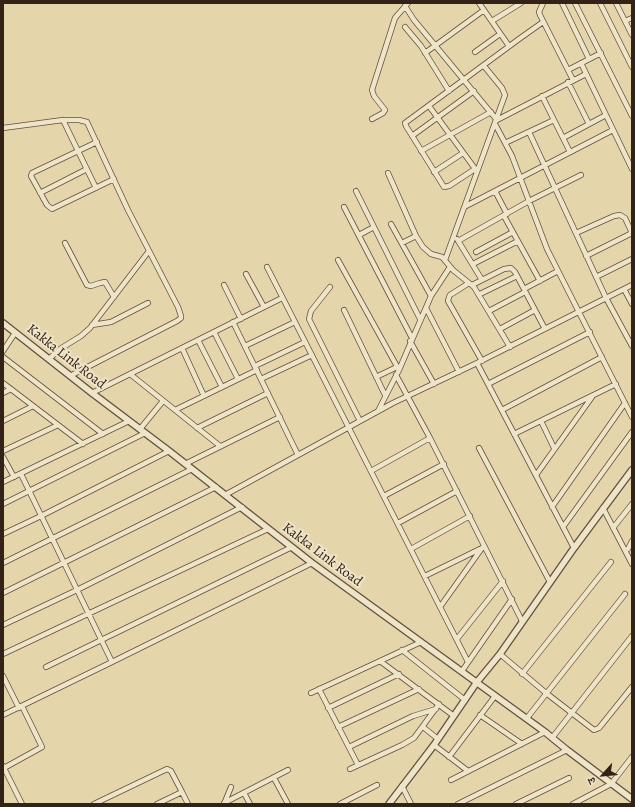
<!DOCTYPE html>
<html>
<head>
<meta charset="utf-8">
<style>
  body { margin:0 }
  #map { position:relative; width:635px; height:807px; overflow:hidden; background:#e5d5ab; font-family:Alegreya,"Noto Serif Devanagari",serif }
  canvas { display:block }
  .frame { position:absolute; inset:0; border:4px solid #332218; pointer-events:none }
  .north { position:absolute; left:583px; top:755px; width:40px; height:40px; -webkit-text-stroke:3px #eee4c8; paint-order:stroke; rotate:243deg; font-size:11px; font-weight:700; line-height:16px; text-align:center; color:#332218 }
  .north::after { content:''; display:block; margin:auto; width:14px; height:18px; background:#332218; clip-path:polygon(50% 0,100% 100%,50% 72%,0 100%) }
</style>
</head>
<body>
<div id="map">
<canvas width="635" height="807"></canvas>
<div class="frame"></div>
<div class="north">उ</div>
</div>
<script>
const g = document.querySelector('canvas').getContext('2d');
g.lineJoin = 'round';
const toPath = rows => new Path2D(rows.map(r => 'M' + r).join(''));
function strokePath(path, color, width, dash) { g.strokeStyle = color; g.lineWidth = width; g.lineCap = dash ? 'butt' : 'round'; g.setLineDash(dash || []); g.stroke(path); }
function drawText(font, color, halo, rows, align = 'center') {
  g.font = font + ' Alegreya,serif'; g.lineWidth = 4; g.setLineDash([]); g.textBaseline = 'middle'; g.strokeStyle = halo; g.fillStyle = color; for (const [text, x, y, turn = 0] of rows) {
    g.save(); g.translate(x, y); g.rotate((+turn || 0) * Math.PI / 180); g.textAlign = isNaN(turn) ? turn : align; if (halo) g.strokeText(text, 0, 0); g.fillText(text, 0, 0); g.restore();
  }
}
const minor = toPath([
  [479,3,509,46],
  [543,3,539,12,540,15,573,80],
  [562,3,589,59],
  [575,3,632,116],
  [600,3,632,67],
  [616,3,632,35],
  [405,6,414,20,497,120,586,74],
  [492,21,521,3],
  [625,21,632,18],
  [405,27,421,46,449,91],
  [475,52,500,34],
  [425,53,484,10],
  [581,63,632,169],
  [568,70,601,53],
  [568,82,589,124],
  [542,96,570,152],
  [429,106,476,170],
  [372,119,383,113,385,110,374,96,372,90,395,18,408,3],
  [63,120,96,188],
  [495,124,512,156,547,249,632,417],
  [3,128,63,120,79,120,87,122,128,210,178,307,181,316,181,318,177,321,70,376],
  [529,132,606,298,632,346],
  [412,136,474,91],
  [563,138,606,115],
  [97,142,32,173,31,176,47,205,52,209,114,179],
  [505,143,554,120],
  [421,151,491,112],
  [475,169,449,186,444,187,406,126,405,123,519,39,543,22],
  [434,172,463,153],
  [388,173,416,236,423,247,431,254,442,257,453,270,474,287,510,347],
  [356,191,420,319],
  [495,191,507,214],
  [40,193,87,169],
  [466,206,613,130],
  [344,207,412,338],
  [504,216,540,281],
  [391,224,431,296],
  [576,233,614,216,620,215,625,218,632,233],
  [359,235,374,227],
  [457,239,482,280],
  [458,241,529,201,581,175],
  [65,243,87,285,91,286,100,283,105,282,114,297],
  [402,243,416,236],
  [476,252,513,232],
  [586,256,632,233],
  [338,260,399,370],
  [445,260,505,95,502,88,484,66],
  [473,264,518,241],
  [267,267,468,662],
  [246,274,264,307],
  [596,277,632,259],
  [469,283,450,295,449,297,448,301,482,361],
  [224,285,241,319],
  [472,285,504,269,511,268,515,272,545,329],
  [330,287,311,311,309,319,360,421],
  [524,289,558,271],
  [624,289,632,304],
  [480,294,517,276],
  [426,308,459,372],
  [344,310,385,395],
  [489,311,525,292],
  [233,322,298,455],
  [92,325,111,322,148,303],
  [500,329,535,310],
  [214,332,238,379],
  [198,340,222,387],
  [410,341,434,384],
  [245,346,295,322],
  [182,348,204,396],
  [3,351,15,333],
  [3,357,103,434],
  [49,359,60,349,81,336,90,328,149,251],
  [477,363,574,548],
  [255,366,305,342],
  [130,374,220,446],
  [396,375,430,438,522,621],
  [376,377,397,367],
  [261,379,312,355],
  [3,383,83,444],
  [488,384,590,332],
  [3,393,11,389],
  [92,393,282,298],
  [175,410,257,370],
  [502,410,602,357],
  [378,411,399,370,431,296,450,267],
  [3,421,33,406],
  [541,421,554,448],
  [197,428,268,393],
  [140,429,163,401],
  [514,434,616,384],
  [479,448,550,582],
  [3,451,58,425],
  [3,457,14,477],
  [185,464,280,417],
  [371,471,430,438],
  [21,474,112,662],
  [536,475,592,397],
  [3,482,129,421],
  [225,495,393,403,477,363,632,285],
  [384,496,444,464],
  [3,504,145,433],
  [552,507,625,403],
  [603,508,632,564],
  [398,523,457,491],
  [563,527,632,432],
  [613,528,632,504],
  [3,534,41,516,169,451],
  [411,549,470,516],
  [628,549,632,541],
  [3,563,192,469],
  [425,576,480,549],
  [3,593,216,487],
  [440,607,482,548],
  [3,625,77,590,242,507],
  [457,639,503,581],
  [402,650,465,700],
  [3,654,268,529],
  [500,654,546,693,594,730,599,728,632,687],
  [380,661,454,716],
  [46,667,292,547],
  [462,671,512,599],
  [522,674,611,562],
  [3,676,19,708],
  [319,689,358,765],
  [311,693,421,642],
  [328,708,399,674],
  [3,715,112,662,312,563],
  [480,715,522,744],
  [527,718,625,594],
  [338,727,419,689],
  [423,727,438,739],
  [552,738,632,636],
  [434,745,468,771],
  [349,747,413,716,436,709],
  [449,757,495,696],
  [3,766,22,804],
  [4,768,42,747,22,706],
  [350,769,402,745,414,738,439,704],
  [274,778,288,804],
  [451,780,545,732],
  [402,786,411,804],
  [244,793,250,804],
  [224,803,288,770],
  [94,804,167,769,171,771,182,792],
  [157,804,182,792,188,804],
  [224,804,231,787],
  [340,804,377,785],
  [458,804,567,750],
  [516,804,569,778],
  [573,804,611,784,632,757]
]);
const tertiary = toPath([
  [3,323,92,393,169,451,312,563,545,732,567,750,632,799],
  [389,804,434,745,477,682,500,654,574,548,632,470]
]);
strokePath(minor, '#604f3d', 6);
strokePath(tertiary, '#604f3d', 8);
strokePath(minor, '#eee4c8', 4.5);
strokePath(tertiary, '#eee4c8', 5.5);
drawText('14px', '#332218', '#eee4c8', [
  ["Kakka Link Road",66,357,38],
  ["Kakka Link Road",322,555,37]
]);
</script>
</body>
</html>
